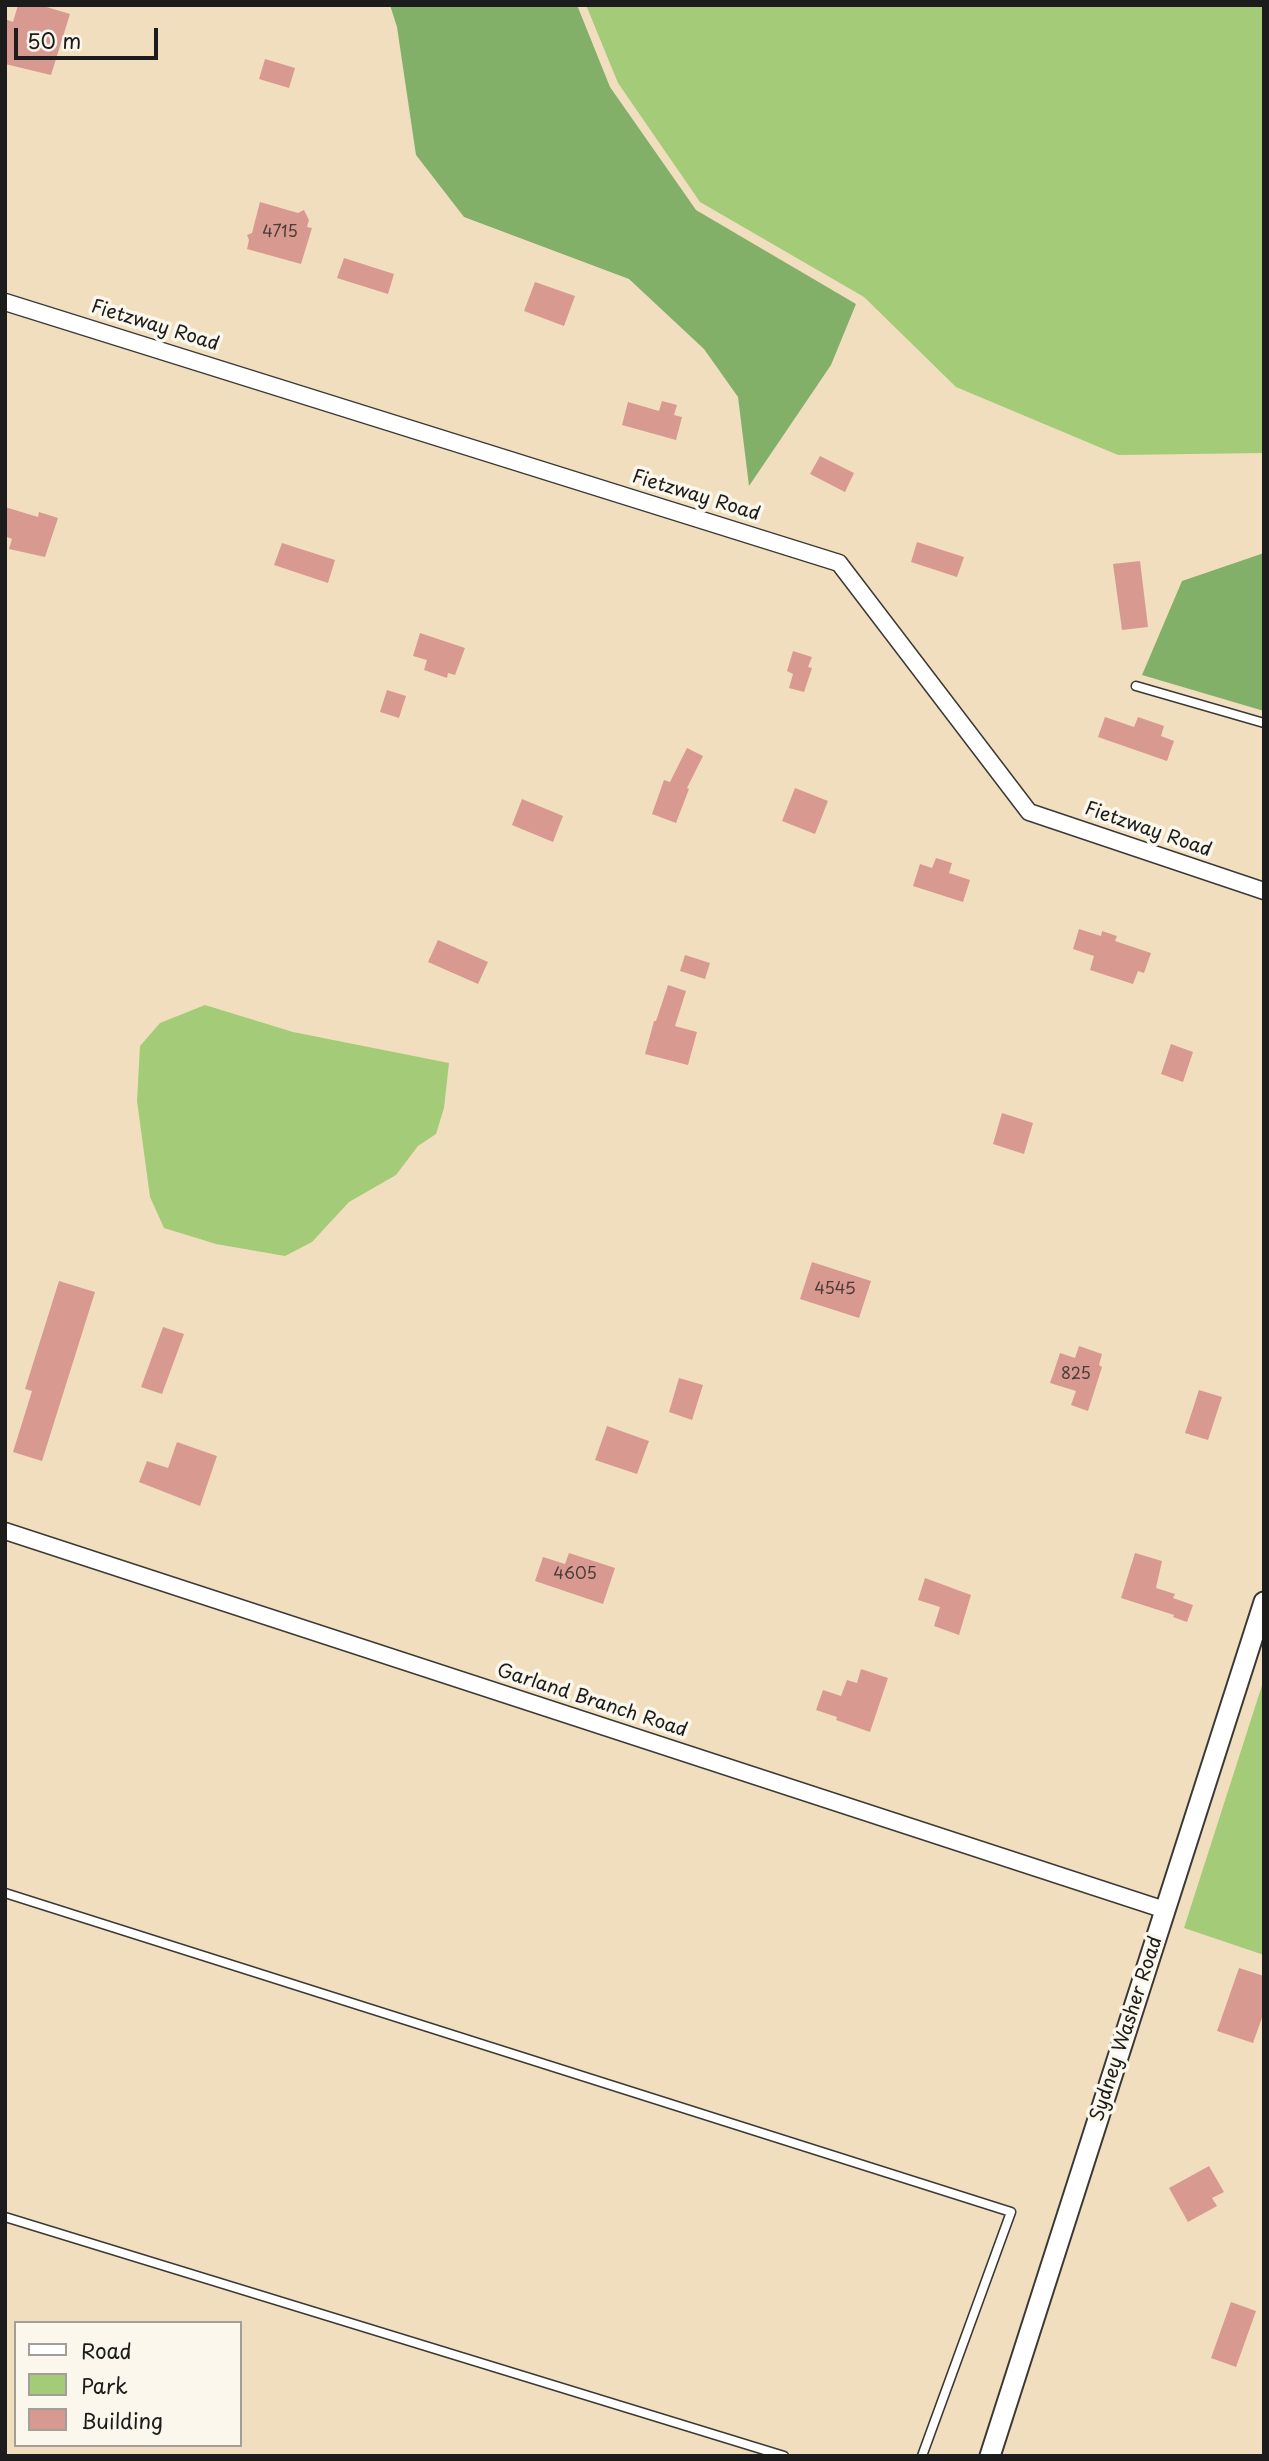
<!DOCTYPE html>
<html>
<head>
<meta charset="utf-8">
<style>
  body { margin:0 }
  #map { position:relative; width:1269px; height:2461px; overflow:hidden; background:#f1debf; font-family:"Playpen Sans",sans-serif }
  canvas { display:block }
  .frame { position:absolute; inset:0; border:7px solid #1c1c1c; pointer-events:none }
  .legend { position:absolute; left:14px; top:2321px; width:228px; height:126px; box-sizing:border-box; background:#fbf7ec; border:2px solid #a29f99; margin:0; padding:9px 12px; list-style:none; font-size:21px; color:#1c1c1c }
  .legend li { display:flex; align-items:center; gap:14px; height:35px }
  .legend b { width:35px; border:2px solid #a29f99 }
  .scale { position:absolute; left:14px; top:28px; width:144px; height:32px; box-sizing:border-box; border:4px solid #1c1c1c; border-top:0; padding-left:9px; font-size:21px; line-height:24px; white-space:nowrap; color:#1c1c1c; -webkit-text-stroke:5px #fbf7ec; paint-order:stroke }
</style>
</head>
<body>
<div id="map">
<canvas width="1269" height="2461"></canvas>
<div class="frame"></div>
<ul class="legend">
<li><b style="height:9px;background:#fff"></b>Road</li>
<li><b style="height:19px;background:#a4cc78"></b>Park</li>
<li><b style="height:19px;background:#d89a90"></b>Building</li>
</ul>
<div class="scale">50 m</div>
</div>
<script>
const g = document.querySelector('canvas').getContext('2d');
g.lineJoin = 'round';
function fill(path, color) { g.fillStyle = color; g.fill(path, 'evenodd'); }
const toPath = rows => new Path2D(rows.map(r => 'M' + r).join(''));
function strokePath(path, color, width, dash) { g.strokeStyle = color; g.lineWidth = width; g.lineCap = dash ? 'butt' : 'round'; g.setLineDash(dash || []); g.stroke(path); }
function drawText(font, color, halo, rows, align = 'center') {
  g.font = font + ' "Playpen Sans",sans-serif'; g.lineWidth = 7; g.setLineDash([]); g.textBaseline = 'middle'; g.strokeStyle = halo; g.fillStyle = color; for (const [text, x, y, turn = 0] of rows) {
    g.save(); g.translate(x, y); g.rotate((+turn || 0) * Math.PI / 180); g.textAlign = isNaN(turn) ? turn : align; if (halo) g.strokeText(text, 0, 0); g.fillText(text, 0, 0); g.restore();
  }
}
fill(toPath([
  [586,5,1264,5,1264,453,1118,455,956,387,864,297,700,202,618,83],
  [205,1005,293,1032,449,1063,444,1108,436,1134,418,1146,396,1175,349,1202,312,1242,285,1256,216,1244,164,1228,150,1197,137,1101,140,1046,160,1023],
  [1264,1679,1264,1955,1184,1928]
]), '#a4cc78');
fill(toPath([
  [390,5,577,5,610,87,696,210,856,304,831,365,749,486,738,397,704,349,629,279,464,217,416,155,397,27],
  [1264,553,1264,711,1142,675,1182,581]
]), '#83b068');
fill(toPath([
  [18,5,40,5,70,14,51,75,5,64,5,19,13,22],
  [265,59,295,68,289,88,259,79],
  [260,202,298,213,304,210,309,220,307,227,312,228,301,264,247,249,249,240,247,235,252,233],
  [344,258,394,274,388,294,337,278],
  [535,282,575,296,564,326,524,311],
  [662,401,677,405,674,415,682,417,676,440,622,425,628,402,659,411],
  [820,456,854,473,845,492,810,474],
  [5,507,38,517,39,512,58,518,45,557,9,549,12,539,5,536],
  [917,542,964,557,957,577,911,562],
  [282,543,335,560,328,583,274,565],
  [1140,561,1148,627,1122,630,1113,564],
  [420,633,465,648,455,675,448,673,447,678,424,670,427,660,413,656],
  [793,651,812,657,808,667,812,668,804,692,789,688,793,674,787,671],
  [387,690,406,696,399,718,380,712],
  [1105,717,1134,727,1138,717,1164,726,1161,736,1174,741,1167,761,1098,737],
  [687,748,703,756,687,788,689,789,676,823,652,814,664,780,670,782],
  [795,788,828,801,815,834,782,821],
  [522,799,563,816,553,842,512,825],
  [936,858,952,863,949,873,970,880,963,902,913,886,920,864,932,868],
  [1079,929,1101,936,1102,931,1117,936,1115,941,1151,953,1144,973,1138,971,1133,984,1090,970,1094,956,1073,949],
  [438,940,488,962,478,984,428,962],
  [685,955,710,963,705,979,680,971],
  [668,985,686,991,675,1026,697,1032,688,1065,645,1054,654,1021,656,1021],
  [1171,1044,1193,1052,1183,1082,1161,1074],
  [1002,1113,1033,1123,1024,1154,993,1144],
  [812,1262,871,1281,859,1318,800,1299],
  [59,1281,95,1292,42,1461,13,1452,32,1391,25,1389],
  [163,1327,184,1334,162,1394,141,1387],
  [1079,1346,1102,1354,1099,1365,1102,1367,1088,1411,1071,1405,1076,1391,1050,1383,1060,1353,1075,1358],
  [679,1378,703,1385,692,1420,669,1412],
  [1199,1390,1222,1397,1208,1440,1185,1433],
  [607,1426,649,1441,637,1474,595,1460],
  [177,1442,217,1456,200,1506,139,1482,147,1461,168,1468],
  [569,1553,615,1568,603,1604,535,1581,543,1557,565,1564],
  [1135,1553,1162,1561,1156,1588,1175,1594,1173,1598,1193,1605,1187,1622,1173,1617,1174,1615,1121,1598],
  [925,1578,971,1595,959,1635,934,1626,940,1607,918,1600],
  [861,1669,888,1678,870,1732,836,1720,837,1717,816,1710,823,1690,841,1696,847,1680,857,1683],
  [1239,1968,1264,1976,1264,2012,1253,2043,1217,2031],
  [1209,2166,1224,2192,1212,2198,1217,2206,1188,2222,1169,2188],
  [1231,2302,1256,2311,1236,2367,1211,2358]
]), '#d89a90');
const service = toPath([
  [1136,686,1264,723],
  [5,1893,1011,2212,922,2456],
  [5,2217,784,2456]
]);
const minor = toPath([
  [5,302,839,563,1029,812,1264,891],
  [5,1531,1165,1910]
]);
const tertiary = toPath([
  [990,2456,1264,1602]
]);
strokePath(service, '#3c3934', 11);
strokePath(minor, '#3c3934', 19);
strokePath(tertiary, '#3c3934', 23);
strokePath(service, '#fff', 8);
strokePath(minor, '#fff', 16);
strokePath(tertiary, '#fff', 19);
drawText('16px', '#4b3c39', null, [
  ["4715",280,233],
  ["4545",835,1290],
  ["825",1076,1375],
  ["4605",575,1575]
]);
drawText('19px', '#1c1c1c', '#fbf7ec', [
  ["Fietzway Road",155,326,17],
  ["Fietzway Road",696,496,17],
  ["Fietzway Road",1148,830,19],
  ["Garland Branch Road",592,1701,18],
  ["Sydney Washer Road",1127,2029,-72]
]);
</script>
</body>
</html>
